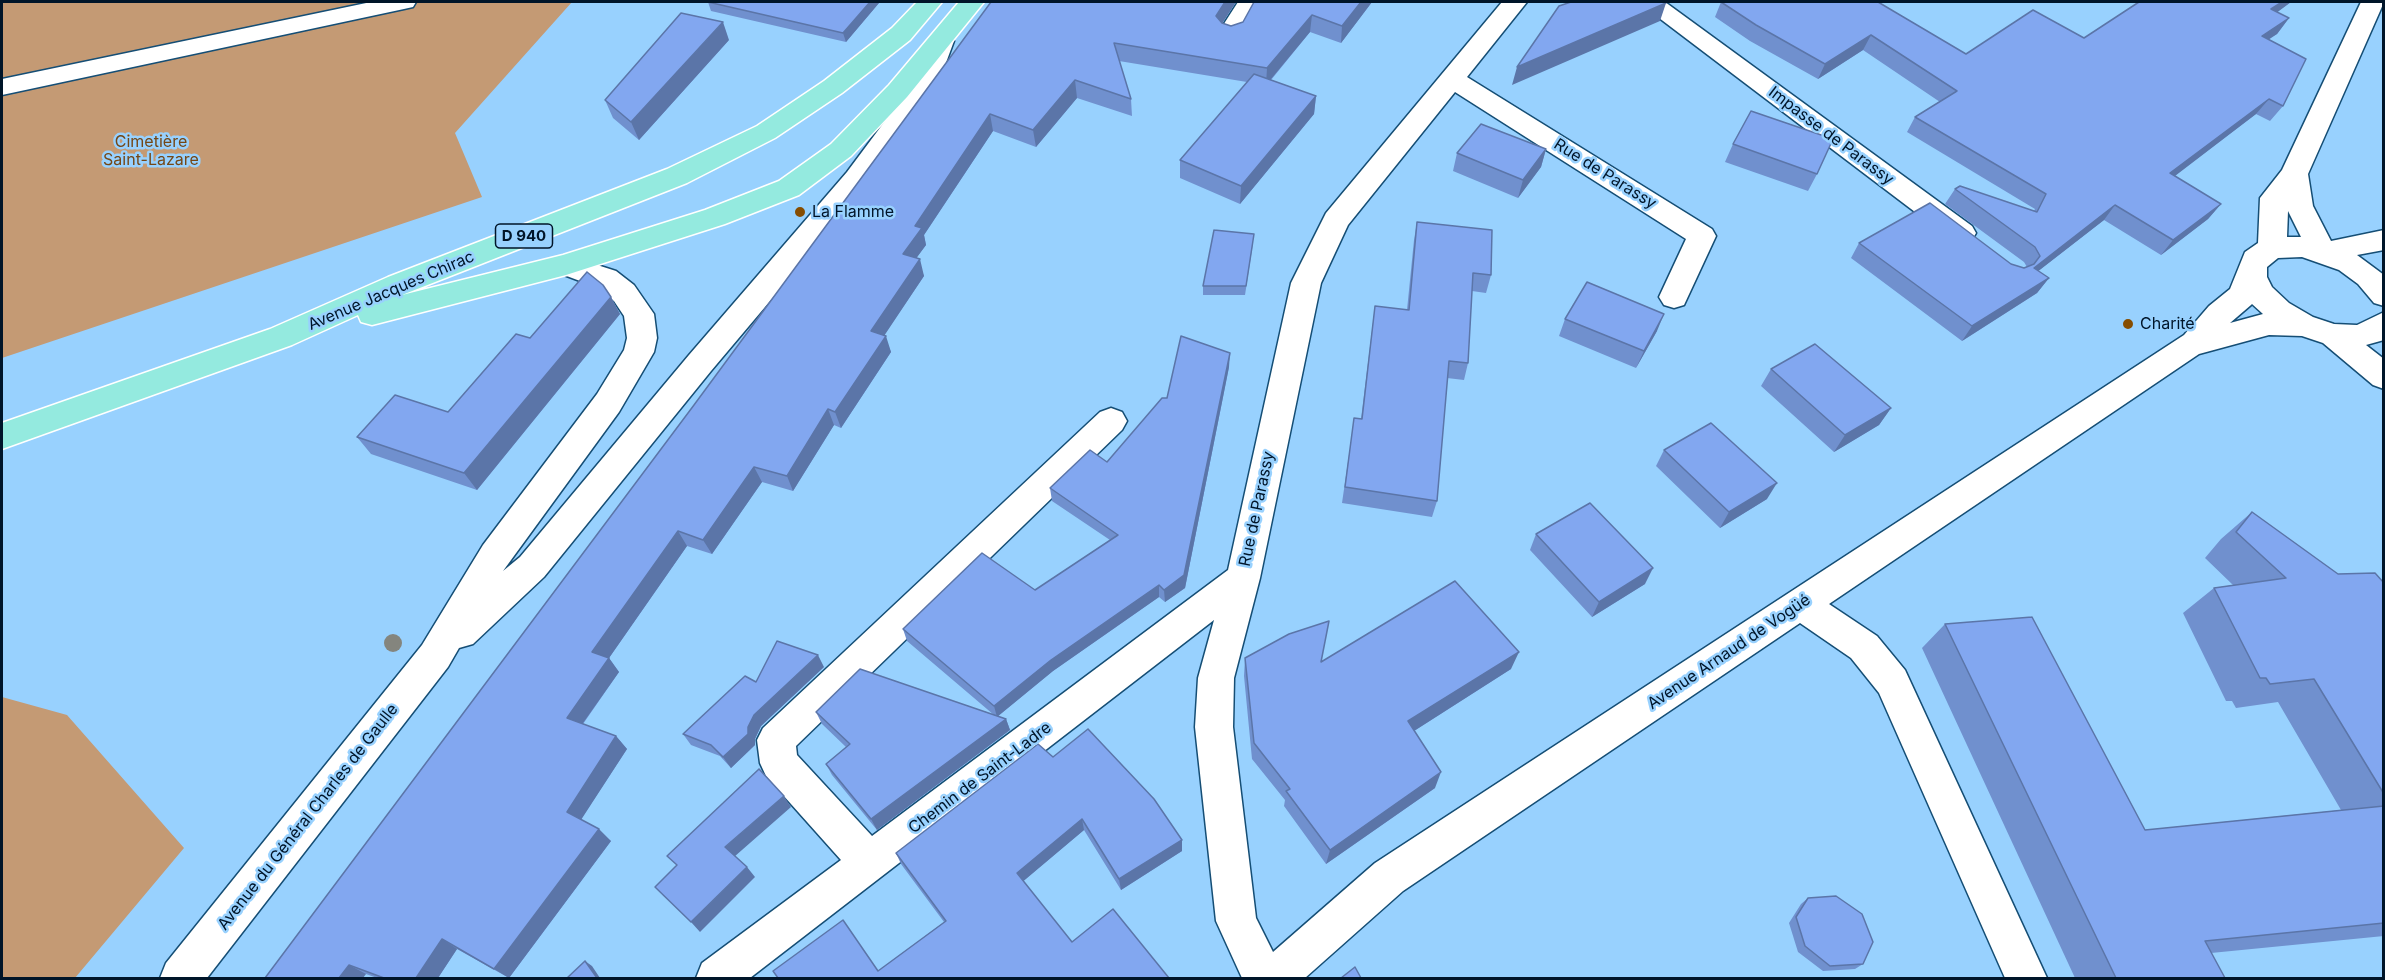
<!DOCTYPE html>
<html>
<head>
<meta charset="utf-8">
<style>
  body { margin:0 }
  #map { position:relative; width:2385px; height:980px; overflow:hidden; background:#98d1fe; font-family:Inter,sans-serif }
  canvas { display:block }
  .frame { position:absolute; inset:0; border:3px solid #001529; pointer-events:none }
</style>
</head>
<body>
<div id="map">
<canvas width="2385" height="980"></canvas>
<div class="frame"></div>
</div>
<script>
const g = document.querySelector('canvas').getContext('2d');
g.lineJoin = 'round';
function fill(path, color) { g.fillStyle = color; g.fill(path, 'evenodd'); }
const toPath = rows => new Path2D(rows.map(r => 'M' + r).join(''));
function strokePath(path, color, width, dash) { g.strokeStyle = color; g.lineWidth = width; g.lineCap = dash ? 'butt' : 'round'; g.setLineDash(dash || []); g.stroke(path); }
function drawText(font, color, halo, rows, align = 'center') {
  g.font = font + ' Inter,sans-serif'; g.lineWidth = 5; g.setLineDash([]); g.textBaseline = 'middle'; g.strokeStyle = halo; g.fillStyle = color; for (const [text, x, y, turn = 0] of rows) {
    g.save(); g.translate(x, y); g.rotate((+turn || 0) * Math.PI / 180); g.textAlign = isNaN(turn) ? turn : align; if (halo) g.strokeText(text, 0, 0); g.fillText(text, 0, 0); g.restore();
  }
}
fill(toPath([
  [2,2,572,2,455,133,482,197,2,358],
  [2,697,67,715,184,848,75,978,2,978]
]), '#c49a74');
const minor = toPath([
  [371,2,416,2,413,7,404,9,2,95,2,79,371,2],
  [1238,2,1262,2,1240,38,1231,41,1222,38,1218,33,1238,2],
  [1502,2,1527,2,1467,77,1712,229,1716,236,1684,305,1674,308,1664,305,1659,297,1686,239,1455,92,1348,225,1321,283,1260,578,1234,678,1233,727,1256,918,1273,952,1375,863,2184,335,2209,306,2230,289,2245,252,2258,243,2260,198,2282,170,2361,2,2384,2,2308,174,2313,206,2331,241,2384,230,2384,250,2357,255,2384,275,2384,306,2374,303,2358,284,2339,270,2302,257,2278,258,2267,267,2267,277,2272,287,2289,303,2313,317,2334,324,2357,325,2384,312,2384,340,2366,345,2384,359,2384,389,2373,385,2323,343,2302,336,2269,335,2199,354,1829,604,1877,636,1905,670,2047,978,2005,978,1879,693,1851,658,1800,623,1403,891,1305,978,1242,978,1216,921,1195,727,1198,678,1214,620,750,978,696,978,702,963,841,860,766,776,760,763,757,740,763,728,1100,412,1111,408,1122,412,1127,421,1122,430,796,746,797,755,872,836,1228,570,1291,283,1326,213,1502,2],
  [2288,211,2301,237,2287,237,2288,211],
  [2252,304,2263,314,2230,323,2251,305,2252,304],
  [1638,2,1665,2,1972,226,1976,233,1972,240,1962,243,1952,240,1638,2],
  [941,33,950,35,954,41,937,87,867,186,711,371,544,577,473,644,459,648,448,667,207,978,160,978,166,963,422,645,483,545,597,394,624,350,627,338,624,316,614,301,596,287,556,272,551,265,556,258,566,255,616,271,634,285,654,314,657,338,654,352,619,412,503,571,520,557,689,355,847,172,912,85,932,35,941,33]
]);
const major = toPath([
  [917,2,942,2,910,40,842,93,775,138,687,183,402,295,563,255,705,210,779,181,831,144,889,85,959,2,984,2,907,97,851,156,799,195,725,224,566,275,372,325,361,322,358,315,292,345,2,449,2,423,270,329,388,277,667,169,757,126,824,81,892,28,917,2]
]);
strokePath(minor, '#154e75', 3);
strokePath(major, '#fff', 3);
fill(minor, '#fff');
fill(major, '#94eadf');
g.fillStyle = '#84857e';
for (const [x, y] of [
  [393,643]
]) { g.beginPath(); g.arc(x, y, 9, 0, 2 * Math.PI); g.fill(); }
fill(toPath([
  [708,2,879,2,879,3,846,42,711,11],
  [991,2,1236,2,1222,23,1231,26,1243,22,1254,2,1372,2,1341,43,1310,32,1271,80,1316,96,1314,114,1240,204,1180,178,1180,160,1247,82,1119,61,1131,99,1132,116,1077,98,1036,147,993,131,924,235,926,245,916,258,924,276,884,335,891,352,841,428,834,425,793,491,762,482,712,554,687,546,609,658,619,672,583,724,616,736,627,749,581,819,611,841,509,978,457,949,438,978,377,978,366,974,265,978,694,405],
  [1721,2,1966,54,2084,38,2139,2,2291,2,2277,12,2289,18,2277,34,2268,39,2283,106,2270,121,2256,114,2174,176,2221,204,2208,219,2161,255,2104,220,2038,271,2049,278,2037,293,1962,341,1851,258,1859,243,2011,264,2024,268,2027,267,2024,262,1945,204,1955,189,2034,211,2035,209,1907,132,1915,117,1940,102,1863,50,1818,79,1750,41,1715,17],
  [729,40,639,140,613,118,605,100],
  [1733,144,1817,174,1808,191,1725,162],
  [1546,149,1541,167,1518,198,1453,171,1457,153],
  [1417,222,1491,275,1486,293,1472,291,1468,363,1464,380,1447,378,1437,501,1432,517,1342,503,1352,434,1361,419,1375,306,1407,310,1414,240],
  [1253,243,1245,295,1203,295,1203,286],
  [611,297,620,314,477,490,371,454,357,437,448,412,530,338],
  [1565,319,1657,331,1636,368,1559,336],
  [1229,367,1185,588,1165,602,1159,597,1053,671,998,716,1006,719,1010,730,877,830,832,775,826,764,846,747,822,724,816,712,994,715,907,641,903,629,1035,590,1110,540,1052,501,1050,488,1107,462,1167,398],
  [1771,369,1891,408,1879,425,1834,452,1761,386],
  [1664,450,1767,499,1720,528,1656,466],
  [2252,512,2338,574,2384,583,2384,936,2211,953,2225,978,2075,978,1922,648,1945,624,2145,830,2341,810,2278,702,2236,708,2232,701,2226,701,2183,613,2214,588,2233,585,2205,558,2221,539],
  [1536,534,1645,584,1592,617,1530,550],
  [1245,658,1322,662,1511,669,1414,731,1435,788,1326,864,1284,806,1285,800,1252,759,1244,676],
  [824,667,761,726,755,739,755,745,731,768,720,756,691,745,683,734,756,682],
  [1053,757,1182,851,1121,890,1084,830,1023,881,1072,942,878,971,944,922,901,864,896,853],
  [1808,898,1863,964,1855,969,1823,971,1798,952,1789,923,1801,904]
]), '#7090ce');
fill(toPath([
  [870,2,879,2,879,3,846,42,843,33],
  [1225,2,1236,2,1216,33,1216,16],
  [1361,2,1372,2,1341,43,1342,26],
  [2282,2,2291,2,2260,25,2271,9],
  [1666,3,1660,21,1512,85,1517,67],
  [1312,15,1310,32,1266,85,1267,68],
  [2289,18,2277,34,2250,52,2262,36],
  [723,22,729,40,639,140,631,122],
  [1871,35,1863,50,1818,79,1825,64],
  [1075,80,1077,98,1036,147,1033,130],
  [1316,96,1314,114,1240,204,1241,186],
  [2269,99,2256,114,2158,189,2170,173],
  [990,114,993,131,924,235,926,245,907,271,903,254,915,226],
  [1546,149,1541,167,1518,198,1523,180],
  [2221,204,2208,219,2161,255,2173,240],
  [2115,205,2104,220,2023,283,2034,268],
  [920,259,924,276,876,348,871,331],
  [2049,278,2037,293,1962,341,1972,326],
  [611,297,620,314,477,490,464,473],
  [1664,314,1657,331,1636,368,1644,351],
  [886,336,891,352,841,428,835,412],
  [1230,353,1229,367,1185,588,1165,602,1164,590],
  [1891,408,1879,425,1834,452,1845,435],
  [828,409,834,425,793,491,787,476],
  [754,467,762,482,712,554,703,540],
  [1777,483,1767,499,1720,528,1729,512],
  [678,531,687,546,609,658,619,672,578,730,567,718,592,652],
  [1653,568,1645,584,1592,617,1599,602],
  [1159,585,1159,597,1053,671,997,717,994,706,1051,660],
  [1519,652,1511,669,1403,738,1408,721],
  [818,655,824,667,761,726,755,739,755,745,731,768,723,757,754,715],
  [1006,719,1010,730,877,830,871,819],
  [616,736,627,749,579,823,567,812],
  [1441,772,1435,788,1326,864,1330,850],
  [784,796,791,807,734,857,725,847],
  [1082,819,1084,830,1020,884,1017,873],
  [599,829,611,841,509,978,494,969],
  [1182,840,1182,851,1121,890,1119,879],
  [747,867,755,877,700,932,691,922],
  [442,939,457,949,438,978,416,978],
  [585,961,592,966,600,978,597,978],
  [349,965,366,974,363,978,339,978]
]), '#5b75a8');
const building = toPath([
  [708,2,870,2,843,33,708,2],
  [991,2,1225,2,1216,16,1222,23,1231,26,1243,22,1254,2,1361,2,1342,26,1312,15,1267,68,1114,43,1131,99,1075,80,1033,130,990,114,915,226,922,228,903,254,920,259,871,331,886,336,835,412,828,409,787,476,754,467,703,540,678,531,592,652,609,658,567,718,616,736,567,812,599,829,494,969,442,939,416,978,384,978,349,965,339,978,265,978,694,405,991,2],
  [1571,2,1664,2,1666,3,1517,67,1559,6,1571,2],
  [1721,2,1878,2,1966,54,2033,10,2084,38,2139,2,2282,2,2271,9,2289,18,2262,36,2306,59,2283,106,2269,99,2170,173,2221,204,2173,240,2115,205,2034,268,2049,278,1972,326,1859,243,1930,203,2011,264,2024,268,2034,264,2040,256,2035,247,1955,189,1960,186,2037,212,2046,194,1915,117,1957,91,1871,35,1825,64,1756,25,1721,2],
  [681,13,723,22,631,122,605,100,681,13],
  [1254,74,1316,96,1241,186,1180,160,1254,74],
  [1751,111,1833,139,1817,174,1733,144,1751,111],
  [1481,124,1546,149,1523,180,1457,153,1481,124],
  [1417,222,1492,230,1491,275,1473,273,1468,363,1449,361,1437,501,1345,487,1354,418,1362,419,1375,306,1409,310,1417,222],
  [1214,230,1254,234,1246,286,1203,286,1214,230],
  [587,272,603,285,611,297,464,473,357,437,395,395,448,412,516,334,530,338,587,272],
  [1587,282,1664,314,1644,351,1565,319,1587,282],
  [1181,336,1230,353,1184,575,1164,590,1159,585,1051,660,994,706,903,629,982,553,1035,590,1118,535,1050,488,1090,450,1107,462,1162,398,1167,398,1181,336],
  [1815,344,1891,408,1845,435,1771,369,1815,344],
  [1711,423,1777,483,1729,512,1664,450,1711,423],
  [1590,503,1653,568,1599,602,1536,534,1590,503],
  [2252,512,2338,574,2375,573,2384,583,2384,794,2314,679,2270,684,2266,678,2260,678,2214,588,2286,578,2236,532,2252,512],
  [1455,581,1519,652,1408,721,1441,772,1330,850,1286,791,1290,789,1254,743,1245,658,1289,634,1329,621,1321,662,1455,581],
  [2032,617,2145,830,2384,806,2384,923,2205,941,2225,978,2116,978,1945,624,2032,617],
  [777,641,818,655,754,715,748,727,748,734,723,757,711,745,683,734,745,676,756,682,777,641],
  [860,669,1006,719,871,819,826,764,850,744,816,712,860,669],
  [1088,729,1154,799,1182,840,1119,879,1082,819,1017,873,1072,942,1113,909,1169,978,778,978,773,971,843,920,878,971,946,921,896,853,1038,744,1053,757,1088,729],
  [759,769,784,796,725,847,747,867,691,922,655,887,677,865,667,856,759,769],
  [1836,896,1862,914,1873,942,1863,964,1830,966,1805,946,1796,917,1808,898,1836,896],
  [585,961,597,978,567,978,585,961],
  [1355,967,1361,978,1341,978,1355,967]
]);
fill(building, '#82a7f0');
strokePath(building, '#5b75a8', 1.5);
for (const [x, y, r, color] of [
  [800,212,6,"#864d01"],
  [2128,324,6,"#864d01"]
]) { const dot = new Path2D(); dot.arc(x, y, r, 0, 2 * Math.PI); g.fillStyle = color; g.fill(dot); strokePath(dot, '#98d1fe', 2); }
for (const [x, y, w] of [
  [524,236,57]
]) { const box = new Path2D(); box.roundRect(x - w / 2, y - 12, w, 24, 4.5); g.fillStyle = '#98d1fe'; g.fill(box); strokePath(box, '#001529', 1.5); }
drawText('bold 15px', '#001529', null, [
  ["D 940",524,236]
]);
drawText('16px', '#001529', '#98d1fe', [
  ["Impasse de Parassy",1831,136,37],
  ["Rue de Parassy",1605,174,32],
  ["Avenue Jacques Chirac",391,291,-23],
  ["Rue de Parassy",1257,509,-78],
  ["Avenue Arnaud de Vogüé",1729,652,-34],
  ["Chemin de Saint-Ladre",980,778,-37],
  ["Avenue du Général Charles de Gaulle",308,817,-52]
]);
drawText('16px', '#744716', '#98d1fe', [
  ["Cimetière",151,142],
  ["Saint-Lazare",151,160]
]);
drawText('16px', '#001529', '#98d1fe', [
  ["La Flamme",812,212],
  ["Charité",2140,324]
], 'left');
</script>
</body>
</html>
